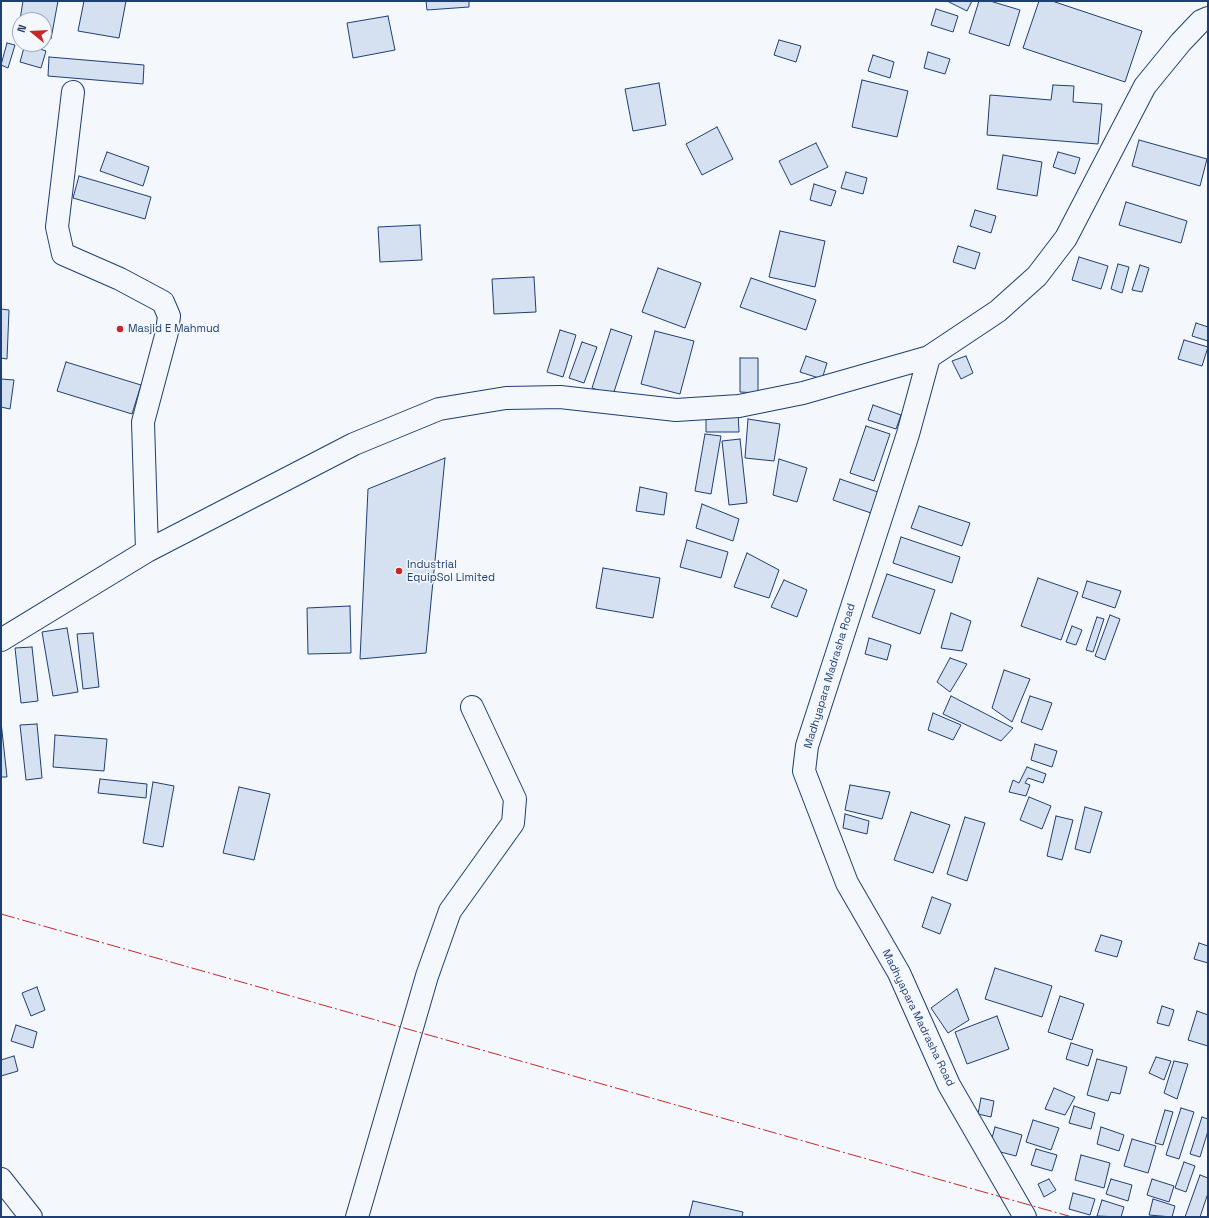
<!DOCTYPE html>
<html>
<head>
<meta charset="utf-8">
<style>
  body { margin:0 }
  #map { position:relative; width:1209px; height:1218px; overflow:hidden; background:#f4f7fb; font-family:"Space Grotesk",sans-serif }
  canvas { display:block }
  .frame { position:absolute; inset:0; border:2px solid #1d3f73; pointer-events:none }
  .north { position:absolute; left:12px; top:12px; width:40px; height:40px; box-sizing:border-box; background:#f4f7fb; border:1px solid #9eadc5; border-radius:50%; rotate:288deg; font-size:11px; font-weight:700; line-height:16px; text-align:center; color:#1d3f73 }
  .north::after { content:''; display:block; margin:auto; width:14px; height:18px; background:#c62828; clip-path:polygon(50% 0,100% 100%,50% 72%,0 100%) }
</style>
</head>
<body>
<div id="map">
<canvas width="1209" height="1218"></canvas>
<div class="frame"></div>
<div class="north">N</div>
</div>
<script>
const g = document.querySelector('canvas').getContext('2d');
g.lineJoin = 'round';
function fill(path, color) { g.fillStyle = color; g.fill(path, 'evenodd'); }
const toPath = rows => new Path2D(rows.map(r => 'M' + r).join(''));
function strokePath(path, color, width, dash) { g.strokeStyle = color; g.lineWidth = width; g.lineCap = dash ? 'butt' : 'round'; g.setLineDash(dash || []); g.stroke(path); }
function drawText(font, color, halo, rows, align = 'center') {
  g.font = font + ' "Space Grotesk",sans-serif'; g.lineWidth = 3; g.setLineDash([]); g.textBaseline = 'middle'; g.strokeStyle = halo; g.fillStyle = color; for (const [text, x, y, turn = 0] of rows) {
    g.save(); g.translate(x, y); g.rotate((+turn || 0) * Math.PI / 180); g.textAlign = isNaN(turn) ? turn : align; if (halo) g.strokeText(text, 0, 0); g.fillText(text, 0, 0); g.restore();
  }
}
const building = toPath([
  [23,1,58,1,51,39,44,38,44,20,20,20,20,34,18,33,23,1],
  [84,1,126,1,119,38,78,31,84,1],
  [426,1,469,1,469,7,427,10,426,1],
  [947,1,972,1,967,11,947,1],
  [979,1,990,1,1020,10,1009,46,969,33,979,1],
  [1039,1,1052,1,1142,31,1125,82,1023,48,1039,1],
  [936,9,958,16,953,32,931,25,936,9],
  [388,16,395,50,353,58,347,23,388,16],
  [779,40,801,46,796,62,774,55,779,40],
  [7,43,15,45,8,68,1,65,7,43],
  [25,44,46,51,41,68,20,62,25,44],
  [928,52,950,59,945,74,924,68,928,52],
  [873,55,894,62,890,78,868,71,873,55],
  [49,57,144,65,143,84,48,76,49,57],
  [862,80,908,91,897,137,852,127,862,80],
  [659,83,666,125,633,131,625,89,659,83],
  [1053,85,1074,86,1073,102,1102,104,1098,144,987,135,990,95,1051,100,1053,85],
  [717,127,733,159,702,175,686,144,717,127],
  [1139,140,1207,159,1200,186,1132,166,1139,140],
  [816,143,828,167,791,185,779,161,816,143],
  [107,152,149,167,143,186,100,171,107,152],
  [1058,152,1080,158,1075,174,1053,167,1058,152],
  [1003,155,1042,162,1037,196,997,189,1003,155],
  [846,172,867,178,863,194,841,188,846,172],
  [79,176,151,197,145,219,73,198,79,176],
  [814,184,836,191,831,206,810,200,814,184],
  [1126,202,1187,221,1181,243,1119,225,1126,202],
  [975,210,996,216,991,233,970,226,975,210],
  [420,225,422,260,380,262,378,227,420,225],
  [780,231,825,241,815,287,769,277,780,231],
  [958,246,980,253,975,269,953,262,958,246],
  [1079,257,1108,266,1101,289,1072,280,1079,257],
  [1118,264,1129,267,1122,293,1111,289,1118,264],
  [1140,265,1149,268,1142,292,1132,290,1140,265],
  [658,268,701,283,685,328,642,312,658,268],
  [534,277,536,312,494,314,492,279,534,277],
  [751,278,816,300,806,330,740,307,751,278],
  [1,309,9,310,7,359,1,358,1,309],
  [1196,323,1208,327,1208,341,1192,336,1196,323],
  [611,329,632,336,613,395,592,388,611,329],
  [560,330,576,335,563,377,547,372,560,330],
  [655,331,694,341,680,394,641,384,655,331],
  [1184,340,1208,347,1202,366,1178,359,1184,340],
  [582,342,597,347,584,383,569,378,582,342],
  [806,356,827,363,822,379,800,372,806,356],
  [966,356,973,373,961,379,952,361,966,356],
  [740,358,758,358,758,393,740,392,740,358],
  [66,362,141,385,132,414,57,391,66,362],
  [1,379,14,380,10,409,1,407,1,379],
  [873,405,901,415,896,429,868,420,873,405],
  [738,412,739,432,706,432,706,413,738,412],
  [748,419,780,424,774,461,745,458,748,419],
  [866,426,890,434,874,481,850,473,866,426],
  [705,434,721,436,711,494,695,491,705,434],
  [740,439,747,503,729,505,722,441,740,439],
  [445,458,426,653,360,659,368,489,445,458],
  [779,459,807,468,797,502,773,495,779,459],
  [840,479,881,493,874,514,833,500,840,479],
  [640,487,667,493,664,515,636,511,640,487],
  [702,504,739,519,733,541,696,528,702,504],
  [919,506,970,523,962,546,911,528,919,506],
  [901,537,960,557,952,583,893,563,901,537],
  [687,540,728,552,721,578,680,567,687,540],
  [747,553,779,570,769,598,734,587,747,553],
  [603,568,660,578,653,618,596,608,603,568],
  [887,574,935,590,920,634,872,617,887,574],
  [1038,578,1078,592,1061,640,1021,626,1038,578],
  [784,580,807,590,797,617,771,607,784,580],
  [1087,581,1121,591,1115,608,1082,597,1087,581],
  [350,606,351,653,308,654,307,608,350,606],
  [951,613,971,621,962,651,941,648,951,613],
  [1110,615,1120,619,1105,660,1095,656,1110,615],
  [1097,617,1104,619,1093,652,1086,650,1097,617],
  [1072,626,1082,630,1076,645,1066,642,1072,626],
  [67,628,78,692,53,696,42,632,67,628],
  [93,633,99,687,83,689,77,634,93,633],
  [869,638,891,645,887,660,865,654,869,638],
  [32,647,38,701,21,703,15,648,32,647],
  [950,658,967,664,950,692,937,682,950,658],
  [1004,670,1030,679,1012,722,992,708,1004,670],
  [951,696,1013,728,1001,741,943,714,951,696],
  [1030,696,1052,703,1042,730,1021,722,1030,696],
  [933,713,961,725,953,740,928,730,933,713],
  [1,722,7,777,1,777,1,722],
  [37,724,42,778,26,780,20,725,37,724],
  [55,735,107,739,104,771,53,767,55,735],
  [1035,744,1057,751,1052,767,1031,760,1035,744],
  [1027,767,1046,774,1043,783,1028,778,1025,783,1030,785,1026,796,1009,792,1013,780,1019,783,1027,767],
  [100,779,147,784,146,798,98,793,100,779],
  [153,782,174,786,163,847,143,843,153,782],
  [850,785,890,792,882,819,845,810,850,785],
  [239,787,270,794,254,860,223,853,239,787],
  [1029,797,1051,806,1042,829,1020,820,1029,797],
  [1085,807,1102,812,1090,853,1075,849,1085,807],
  [911,812,950,825,933,873,894,860,911,812],
  [845,814,869,821,867,834,843,828,845,814],
  [1056,816,1073,820,1062,860,1047,856,1056,816],
  [965,817,985,823,967,881,947,874,965,817],
  [932,897,951,904,940,934,922,927,932,897],
  [1101,935,1122,941,1117,957,1095,951,1101,935],
  [1199,943,1208,946,1208,963,1194,959,1199,943],
  [995,968,1052,986,1042,1017,985,999,995,968],
  [37,987,45,1010,31,1016,22,993,37,987],
  [957,989,969,1020,948,1033,931,1008,957,989],
  [1060,996,1084,1004,1072,1040,1048,1032,1060,996],
  [1162,1006,1174,1010,1169,1026,1157,1023,1162,1006],
  [1197,1011,1208,1015,1208,1046,1188,1040,1197,1011],
  [997,1016,1009,1049,967,1064,955,1032,997,1016],
  [16,1025,37,1032,33,1048,11,1041,16,1025],
  [1071,1043,1093,1050,1088,1066,1066,1059,1071,1043],
  [14,1056,18,1071,1,1076,1,1060,14,1056],
  [1156,1057,1171,1061,1164,1080,1149,1073,1156,1057],
  [1097,1059,1127,1067,1120,1094,1111,1092,1108,1101,1087,1095,1097,1059],
  [1174,1061,1188,1064,1177,1099,1164,1093,1174,1061],
  [1054,1088,1075,1097,1065,1115,1045,1109,1054,1088],
  [981,1098,994,1101,991,1117,978,1114,981,1098],
  [1074,1106,1095,1113,1091,1129,1069,1123,1074,1106],
  [1181,1108,1194,1112,1179,1159,1166,1155,1181,1108],
  [1165,1110,1173,1112,1163,1145,1155,1143,1165,1110],
  [1202,1117,1208,1119,1208,1131,1200,1157,1190,1154,1202,1117],
  [1033,1120,1059,1128,1051,1150,1026,1142,1033,1120],
  [995,1127,1022,1135,1016,1156,989,1149,995,1127],
  [1101,1127,1124,1135,1119,1151,1097,1144,1101,1127],
  [1132,1139,1156,1146,1148,1173,1124,1166,1132,1139],
  [1036,1149,1057,1155,1052,1171,1031,1165,1036,1149],
  [1081,1155,1110,1163,1104,1188,1075,1180,1081,1155],
  [1184,1162,1195,1166,1186,1192,1175,1188,1184,1162],
  [1200,1175,1208,1178,1208,1193,1200,1217,1185,1217,1200,1175],
  [1049,1179,1056,1190,1044,1197,1038,1184,1049,1179],
  [1111,1179,1132,1185,1128,1201,1106,1194,1111,1179],
  [1152,1179,1174,1186,1169,1202,1147,1195,1152,1179],
  [1073,1193,1095,1199,1090,1215,1069,1209,1073,1193],
  [1153,1199,1175,1206,1172,1217,1149,1215,1153,1199],
  [1102,1200,1124,1207,1121,1217,1097,1216,1102,1200],
  [693,1201,743,1212,742,1217,689,1217,693,1201]
]);
fill(building, '#d5e0f0');
strokePath(building, '#1d3f73', 1);
const minor = toPath([
  [73,92,57,227,63,254,120,279,163,302,169,316,167,332,143,422,147,551],
  [929,357,908,434,807,746,804,771,847,883,899,973,949,1085,1025,1217],
  [1,640,147,551,354,444,439,409,506,398,560,397,676,410,739,406,803,393,929,357,998,311,1037,276,1066,238,1145,86,1181,42,1201,21,1208,18],
  [1,1179,31,1217],
  [357,1217,427,976,450,911,513,823,515,799,472,707]
]);
strokePath(minor, '#1d3f73', 24);
strokePath(minor, '#f4f7fb', 22);
strokePath(toPath([
  [1,914,1072,1217]
]), '#c62828', 1, [14, 3, 2, 3]);
for (const [x, y, r, color] of [
  [120,329,4,"#c62828"],
  [399,571,4,"#c62828"]
]) { const dot = new Path2D(); dot.arc(x, y, r, 0, 2 * Math.PI); g.fillStyle = color; g.fill(dot); strokePath(dot, '#f4f7fb', 1.5); }
drawText('11px', '#1d3f73', '#f4f7fb', [
  ["Masjid E Mahmud",128,329],
  ["Industrial",407,565],
  ["EquipSol Limited",407,578]
], 'left');
drawText('11px', '#1d3f73', '#f4f7fb', [
  ["Madhyapara Madrasha Road",830,676,-73],
  ["Madhyapara Madrasha Road",918,1018,64]
]);
</script>
</body>
</html>
